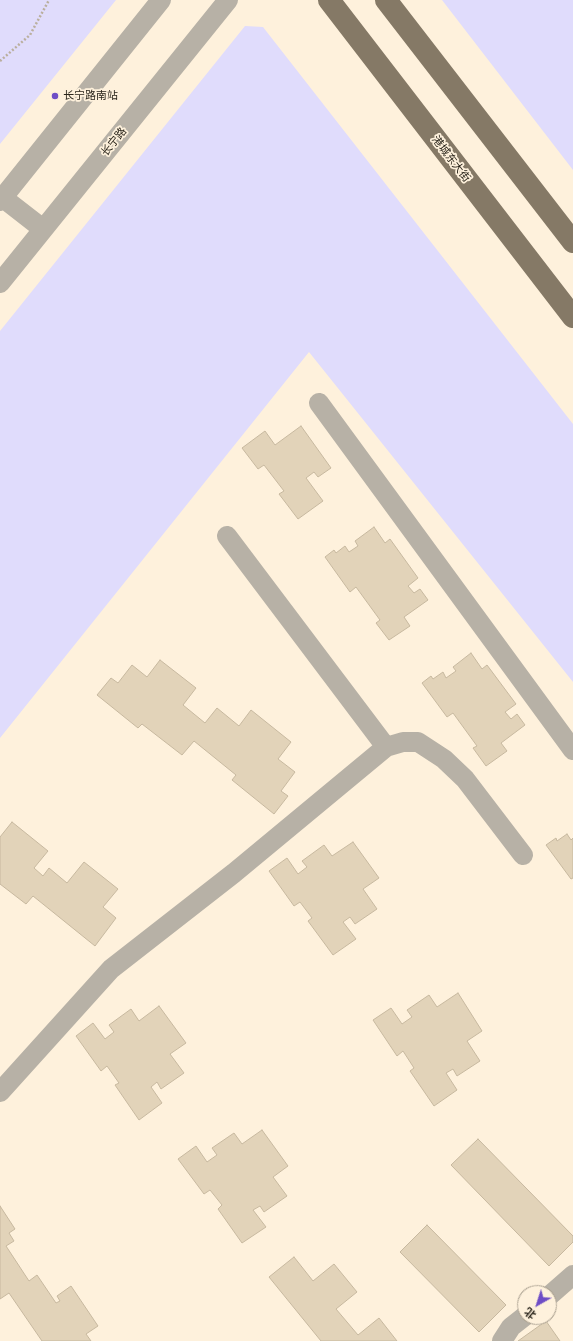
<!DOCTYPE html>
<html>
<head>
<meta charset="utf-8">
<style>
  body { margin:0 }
  #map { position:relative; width:573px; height:1341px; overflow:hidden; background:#fef1dc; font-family:Cabin,"Noto Sans SC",sans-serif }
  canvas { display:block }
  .north { position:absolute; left:517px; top:1285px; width:40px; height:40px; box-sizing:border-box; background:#fef1dc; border:1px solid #a99f8f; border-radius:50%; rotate:219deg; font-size:11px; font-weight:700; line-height:16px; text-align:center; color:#2a251b }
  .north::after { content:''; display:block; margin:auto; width:14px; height:18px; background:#6e4dc6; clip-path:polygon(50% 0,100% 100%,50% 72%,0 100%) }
</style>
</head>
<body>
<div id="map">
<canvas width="573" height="1341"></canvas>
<div class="north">北</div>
</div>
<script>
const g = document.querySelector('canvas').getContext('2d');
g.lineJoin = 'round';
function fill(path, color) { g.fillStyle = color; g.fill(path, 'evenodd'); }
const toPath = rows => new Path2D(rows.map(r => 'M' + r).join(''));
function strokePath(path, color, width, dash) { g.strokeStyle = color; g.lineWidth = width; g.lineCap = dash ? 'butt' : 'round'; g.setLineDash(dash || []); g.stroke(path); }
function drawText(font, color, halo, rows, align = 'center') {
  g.font = font + ' Cabin,"Noto Sans SC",sans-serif'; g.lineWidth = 3.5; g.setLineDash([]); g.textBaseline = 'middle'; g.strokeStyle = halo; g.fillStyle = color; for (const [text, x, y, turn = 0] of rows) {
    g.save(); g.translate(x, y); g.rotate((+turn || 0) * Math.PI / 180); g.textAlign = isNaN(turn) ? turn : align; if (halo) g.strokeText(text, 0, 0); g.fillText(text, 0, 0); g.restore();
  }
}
fill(toPath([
  [0,0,116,0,0,144],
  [442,0,573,0,573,170],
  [245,26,263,27,573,424,573,682,309,352,0,738,0,331]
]), '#e0dcfc');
const building = toPath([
  [301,426,331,468,318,477,314,472,306,478,323,501,298,519,279,494,284,491,264,465,258,469,242,448,265,431,275,445,301,426],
  [374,527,385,543,390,539,418,578,408,586,414,593,420,589,428,600,404,617,410,626,389,640,376,623,380,620,356,587,350,592,325,557,334,550,336,553,345,546,349,552,358,546,355,541,374,527],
  [471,653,482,669,487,665,516,704,505,712,511,719,517,714,525,725,501,743,507,751,486,766,473,748,477,746,453,713,447,717,422,683,431,676,433,679,443,672,446,678,456,671,453,667,471,653],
  [160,660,196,688,183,705,205,723,217,708,239,726,251,710,291,742,278,759,295,772,281,791,288,796,274,814,232,780,236,775,194,741,182,755,142,724,138,728,97,695,111,678,118,683,132,665,147,677,160,660],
  [12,822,48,851,34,868,43,876,49,868,67,883,84,862,118,889,103,907,116,918,95,946,33,896,26,904,0,884,0,837,12,822],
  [567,834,571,840,573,838,573,878,571,879,546,845,556,838,557,841,567,834],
  [353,842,379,878,363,889,377,909,355,924,350,917,343,922,356,939,333,955,308,921,312,918,300,902,294,906,269,871,287,858,298,874,307,867,302,861,324,845,332,856,353,842],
  [458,993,482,1031,467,1041,480,1061,457,1076,453,1069,446,1073,457,1090,434,1106,410,1071,414,1068,403,1051,397,1056,373,1020,391,1008,402,1024,412,1017,407,1010,429,995,437,1007,458,993],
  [159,1006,186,1043,170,1054,184,1073,161,1089,157,1082,151,1087,162,1103,139,1120,115,1085,119,1083,107,1066,101,1071,76,1036,93,1023,105,1039,114,1032,109,1025,131,1009,139,1021,159,1006],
  [262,1130,288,1166,273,1177,287,1196,264,1212,260,1206,253,1210,266,1227,242,1243,218,1209,222,1205,210,1190,204,1194,178,1159,196,1146,207,1162,217,1155,212,1148,234,1133,242,1144,262,1130],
  [478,1139,573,1236,573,1242,549,1266,451,1165,478,1139],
  [0,1206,15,1229,9,1233,14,1241,6,1246,29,1281,37,1275,56,1303,60,1301,57,1296,71,1286,98,1326,86,1334,91,1341,42,1341,9,1293,0,1299,0,1206],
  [427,1225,506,1305,479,1332,400,1252,427,1225],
  [294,1257,313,1281,334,1264,357,1292,336,1309,358,1335,379,1318,397,1341,321,1341,269,1277,294,1257],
  [546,1321,560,1341,518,1341,546,1321]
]);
fill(building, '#e2d3b9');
strokePath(building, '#c7b89f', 1);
strokePath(toPath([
  [0,61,30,35,49,0]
]), '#baaf9e', 2.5, [2, 2]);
strokePath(toPath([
  [3,198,43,229],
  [0,201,161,0],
  [0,283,228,0],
  [319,403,573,750],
  [227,536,386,747,403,742,418,742,444,759,465,779,523,855],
  [0,1092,111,969,234,873,386,747],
  [549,1296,573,1275],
  [502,1341,511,1327,525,1316]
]), '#b7b1a6', 20);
strokePath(toPath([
  [329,0,573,317],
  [386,0,573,242]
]), '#857966', 22);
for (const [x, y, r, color] of [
  [55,96,4,"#6e4dc6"]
]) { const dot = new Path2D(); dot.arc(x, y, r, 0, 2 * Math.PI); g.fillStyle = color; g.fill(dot); strokePath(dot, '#fef1dc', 1.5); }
drawText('11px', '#2a251b', '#fef1dc', [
  ["长宁路南站",63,96]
], 'left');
drawText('11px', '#2a251b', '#fef1dc', [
  ["长宁路",114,142,-51],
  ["港城东大街",451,159,52]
]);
</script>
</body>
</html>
